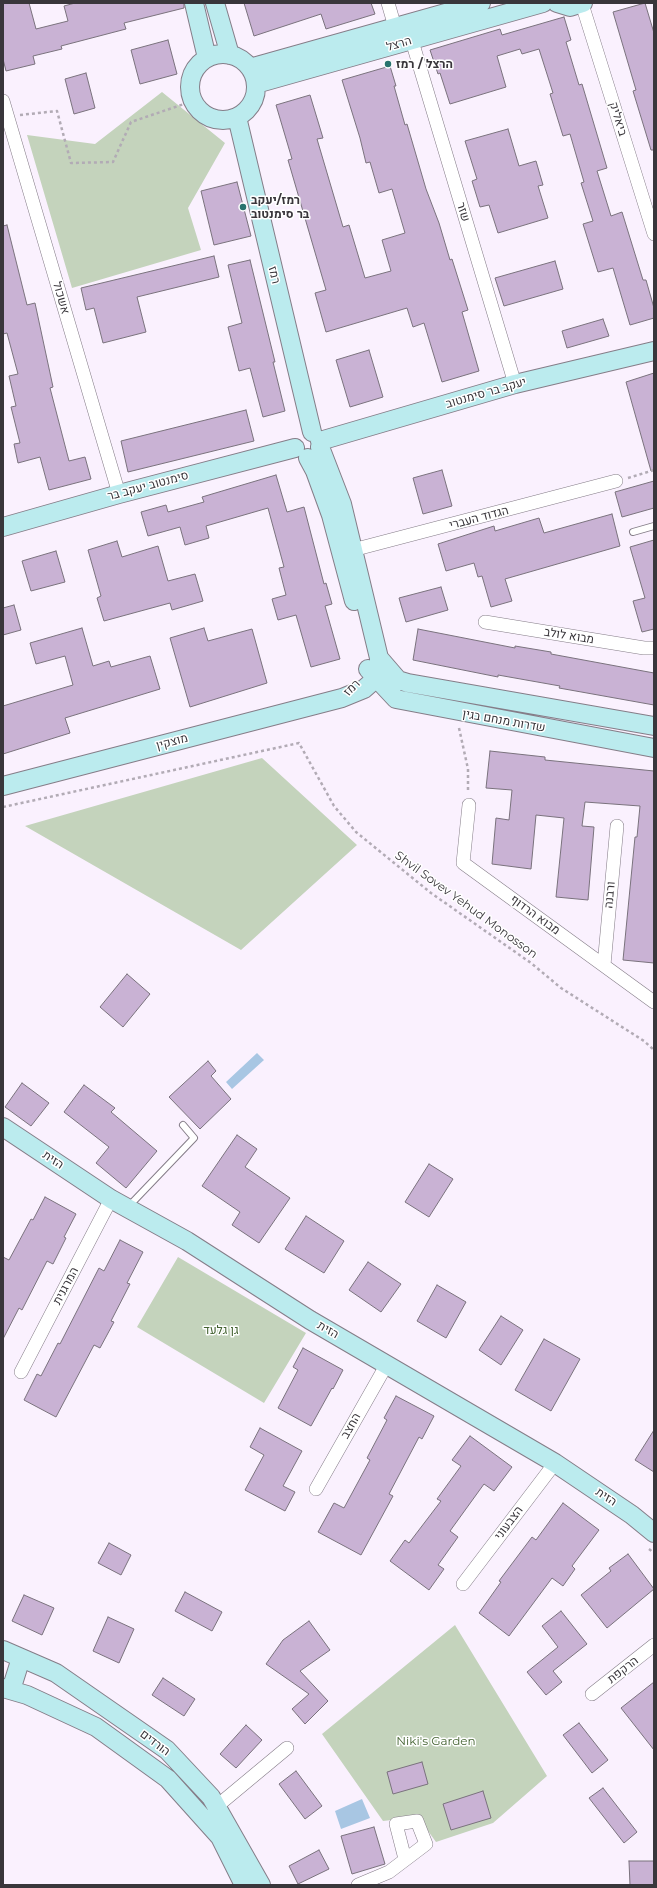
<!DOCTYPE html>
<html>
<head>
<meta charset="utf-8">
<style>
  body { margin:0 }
  #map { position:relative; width:657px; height:1888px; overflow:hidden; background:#faf1fe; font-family:Montserrat,sans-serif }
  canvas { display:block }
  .frame { position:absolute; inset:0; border:4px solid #39363b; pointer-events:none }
</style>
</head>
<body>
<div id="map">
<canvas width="657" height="1888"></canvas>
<div class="frame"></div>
</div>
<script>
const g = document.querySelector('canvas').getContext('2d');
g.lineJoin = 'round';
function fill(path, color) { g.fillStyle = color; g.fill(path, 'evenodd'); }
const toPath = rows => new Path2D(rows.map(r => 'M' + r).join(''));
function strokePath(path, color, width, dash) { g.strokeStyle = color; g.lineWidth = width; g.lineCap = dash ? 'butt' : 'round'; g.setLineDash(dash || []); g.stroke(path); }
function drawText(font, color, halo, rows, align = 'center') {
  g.font = font + ' Montserrat,Heebo,sans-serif'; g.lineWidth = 3; g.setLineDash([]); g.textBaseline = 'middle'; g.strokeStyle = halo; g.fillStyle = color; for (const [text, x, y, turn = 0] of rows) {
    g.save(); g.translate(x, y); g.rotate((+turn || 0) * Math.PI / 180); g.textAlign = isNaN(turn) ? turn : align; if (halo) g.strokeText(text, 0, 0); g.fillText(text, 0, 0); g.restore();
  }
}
fill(toPath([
  [162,92,225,143,188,208,201,250,72,288,27,135,95,144],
  [262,758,357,845,241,950,25,826],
  [178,1257,306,1333,264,1403,137,1327],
  [455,1625,547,1776,493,1823,436,1842,418,1817,383,1821,322,1734]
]), '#c4d3bc');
fill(toPath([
  [257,1053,264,1060,232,1089,226,1082],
  [362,1799,370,1818,341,1829,335,1811]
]), '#a8c6e3');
const building = toPath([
  [3,3,29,3,36,29,68,21,64,6,75,3,184,3,184,8,124,23,126,29,61,46,62,49,33,56,35,64,6,71,3,59,3,3],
  [244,3,371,3,375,14,326,29,321,14,254,36,244,3],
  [645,3,654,33,654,150,651,150,633,91,636,90,613,12,645,3],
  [564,17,571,40,566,42,579,85,582,84,607,168,597,171,611,216,622,212,643,280,646,280,654,308,654,318,630,325,613,268,598,272,583,224,593,221,581,183,584,182,570,134,563,136,550,94,553,93,539,49,522,54,520,49,497,56,506,87,450,104,440,73,438,74,430,50,500,29,502,35,564,17],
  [168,40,177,74,140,84,131,50,168,40],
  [390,66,396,86,394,86,405,125,407,124,426,189,439,223,450,260,452,259,468,310,462,312,479,371,442,382,424,323,413,327,407,308,326,332,315,293,326,290,288,160,292,159,276,105,310,95,323,138,317,139,343,227,349,225,365,278,391,271,382,240,405,233,392,189,379,193,370,162,366,163,360,138,342,80,390,66],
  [86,73,95,108,74,114,65,79,86,73],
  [508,129,519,166,536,161,543,185,538,186,548,218,498,233,489,205,480,207,472,181,477,179,465,141,508,129],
  [237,182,251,236,214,245,201,191,237,182],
  [7,225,27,305,35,303,53,387,50,388,69,461,85,457,91,479,49,490,40,457,18,463,14,444,20,443,11,407,16,406,9,376,18,374,7,333,3,334,3,226,7,225],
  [214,256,219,277,137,297,146,332,103,343,94,308,86,310,81,288,214,256],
  [250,260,275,362,273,362,285,411,263,417,250,368,239,371,228,327,242,323,228,265,250,260],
  [555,261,563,289,504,306,495,278,555,261],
  [603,319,609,336,567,348,562,331,603,319],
  [369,350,383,397,350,407,336,360,369,350],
  [654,373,654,470,651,471,626,382,654,373],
  [246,410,254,441,128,472,121,441,246,410],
  [442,470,452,506,423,514,413,478,442,470],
  [276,475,287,512,304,507,324,584,326,583,332,604,325,606,340,659,311,667,296,615,278,620,272,599,286,595,279,568,284,567,268,508,206,526,209,538,185,545,180,527,148,536,141,512,166,505,168,512,204,502,202,497,276,475],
  [654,481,654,508,622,517,615,492,654,481],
  [612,514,620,546,505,579,512,601,491,607,482,576,478,577,474,563,446,571,438,544,494,526,495,531,539,518,544,533,612,514],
  [654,540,654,629,642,632,633,601,645,598,630,547,654,540],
  [117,541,122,557,158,546,168,581,195,574,203,601,172,610,170,603,104,621,97,598,101,596,88,550,117,541],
  [56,551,65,582,31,591,22,561,56,551],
  [441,587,448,610,406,622,399,598,441,587],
  [14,605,21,630,3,635,3,608,14,605],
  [82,628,93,666,109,661,111,667,150,656,160,689,65,718,70,733,3,754,3,706,73,685,65,656,36,664,30,643,82,628],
  [204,628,208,641,252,629,267,683,190,707,170,638,204,628],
  [418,629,515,648,515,646,551,652,551,654,654,673,654,705,559,688,560,686,498,675,498,677,413,660,418,629],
  [490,751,545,757,545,760,654,771,654,963,623,960,635,837,637,837,640,806,585,802,582,826,594,827,588,900,556,897,564,818,536,815,531,869,492,864,496,818,509,820,512,790,486,788,490,751],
  [127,974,150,994,123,1027,100,1007,127,974],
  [208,1061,216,1071,211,1076,231,1099,200,1129,169,1097,208,1061],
  [22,1083,49,1103,31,1126,5,1107,22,1083],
  [84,1085,115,1108,111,1112,157,1151,126,1188,96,1163,109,1147,64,1112,84,1085],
  [237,1135,257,1149,245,1167,290,1198,259,1243,232,1225,240,1212,202,1186,237,1135],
  [429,1164,453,1179,429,1217,405,1202,429,1164],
  [45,1197,76,1214,64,1237,66,1238,53,1264,47,1261,22,1310,19,1308,3,1339,3,1257,9,1260,31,1219,33,1220,45,1197],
  [306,1216,344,1241,324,1273,285,1249,306,1216],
  [120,1240,143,1252,127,1283,130,1284,111,1321,114,1322,100,1348,94,1345,56,1417,24,1400,37,1374,41,1376,58,1343,60,1344,99,1268,104,1271,120,1240],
  [368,1262,401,1284,381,1312,349,1290,368,1262],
  [437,1285,466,1302,446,1338,417,1321,437,1285],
  [501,1316,523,1330,501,1365,479,1350,501,1316],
  [544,1339,580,1359,551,1411,515,1390,544,1339],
  [303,1348,343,1370,333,1389,332,1388,311,1426,278,1408,298,1370,293,1367,303,1348],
  [396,1396,434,1416,422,1439,419,1437,389,1494,393,1496,361,1555,318,1532,334,1503,344,1508,370,1460,367,1458,387,1420,384,1418,396,1396],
  [260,1428,302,1451,283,1486,295,1492,285,1511,245,1490,264,1455,250,1447,260,1428],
  [654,1430,654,1472,635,1460,654,1430],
  [470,1436,512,1467,494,1491,484,1484,450,1531,458,1537,438,1565,444,1569,429,1590,390,1561,405,1540,409,1543,441,1501,437,1499,461,1466,452,1460,470,1436],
  [563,1503,599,1530,572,1566,575,1569,563,1586,552,1578,509,1636,479,1613,501,1582,499,1581,532,1537,536,1540,563,1503],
  [109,1543,131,1555,121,1575,98,1563,109,1543],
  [628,1554,654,1589,607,1628,581,1595,611,1571,609,1568,628,1554],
  [185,1592,222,1612,212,1631,175,1611,185,1592],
  [24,1595,54,1608,42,1635,12,1621,24,1595],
  [561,1611,587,1644,553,1671,562,1682,546,1695,527,1672,558,1647,542,1626,561,1611],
  [108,1617,134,1629,119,1663,93,1651,108,1617],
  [309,1621,330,1650,300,1671,328,1701,305,1724,292,1709,309,1694,266,1664,283,1640,309,1621],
  [163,1678,195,1699,184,1716,152,1695,163,1678],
  [654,1682,654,1750,621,1708,654,1682],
  [579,1723,608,1760,592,1773,563,1735,579,1723],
  [246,1725,262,1740,236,1768,220,1754,246,1725],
  [422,1762,428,1784,393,1794,387,1772,422,1762],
  [296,1771,322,1806,305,1819,279,1784,296,1771],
  [603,1788,637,1832,624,1843,589,1798,603,1788],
  [483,1791,491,1818,451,1830,443,1804,483,1791],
  [374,1827,385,1864,352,1874,341,1836,374,1827],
  [319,1850,329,1869,298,1884,289,1866,319,1850],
  [629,1861,654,1861,654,1885,630,1885,629,1861]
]);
fill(building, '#c9b2d4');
strokePath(building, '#7a727d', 1);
const lane = toPath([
  [633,532,654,526],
  [128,1207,194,1138,183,1125]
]);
const street = toPath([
  [388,3,395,27],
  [582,4,654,234],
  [412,41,515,384],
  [3,101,119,494],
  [345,552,616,481],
  [485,622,644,648,654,648],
  [469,805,463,863,654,1002],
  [604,965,617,826],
  [21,1372,111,1199],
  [316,1489,387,1364],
  [463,1584,555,1463],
  [592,1694,654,1645],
  [216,1807,287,1748],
  [358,1885,389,1872,426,1844,417,1821,396,1824,405,1859]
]);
const secondary = toPath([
  [194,3,207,58],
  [215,3,230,55],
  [557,3,570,7,583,3],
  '190 87a33 33 0 1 1 66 0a33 33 0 1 1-66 0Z',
  [250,68,481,3],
  [256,84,543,3],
  [237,117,312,432],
  [320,441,515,384,654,351],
  [308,458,315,471,331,515,354,601],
  [3,527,119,494,295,448],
  [379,658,398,680,408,683,654,726],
  [368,669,396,699,654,748],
  [3,786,342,698,364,689,372,682,376,677,379,668,379,658,342,504,320,447],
  [3,1127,111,1199,187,1241,310,1320,555,1463,632,1515,654,1533],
  [3,1650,56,1673,167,1750,211,1797,261,1885],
  [3,1688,27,1695,96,1727,168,1779,220,1837,244,1885],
  [11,1690,21,1658]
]);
strokePath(lane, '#857d88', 8);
strokePath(street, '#857d88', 14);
strokePath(secondary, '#857d88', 20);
strokePath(toPath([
  [20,115,57,111,71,163,113,162,131,122,193,101],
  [628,478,654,470],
  [459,728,468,769,468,792],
  [3,807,299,743,334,806,356,832,431,893,531,963,561,988,644,1041,654,1050],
  [649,1549,654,1553]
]), '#b2abb5', 2.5, [3, 3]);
strokePath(lane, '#fff', 6);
strokePath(street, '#fff', 13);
strokePath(secondary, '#bbebee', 18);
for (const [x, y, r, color] of [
  [388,64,4,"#29736f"],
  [243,207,4,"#29736f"]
]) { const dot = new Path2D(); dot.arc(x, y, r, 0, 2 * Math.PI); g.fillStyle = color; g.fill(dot); strokePath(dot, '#fff', 1.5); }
drawText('12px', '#39363b', '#fff', [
  ["הרצל",399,44,-16],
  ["ביאליק",618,119,73],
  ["שזר",463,212,73],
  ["רמז",274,275,77],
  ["אשכול",61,298,74],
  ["יעקב בר סימנטוב",486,393,-16],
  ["סימנטוב יעקב בר",148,486,-15],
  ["הגדוד העברי",479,518,-15],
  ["מבוא לולב",569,636,9],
  ["רמז",352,688,-45],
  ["שדרות מנחם בגין",504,721,10],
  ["מוצקין",172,742,-15],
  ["ורבנה",610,895,-85],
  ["Shvil Sovev Yehud Monosson",466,905,36],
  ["מבוא הרדוף",535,915,36],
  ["הזית",53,1160,34],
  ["המרגנית",66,1286,-62],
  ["הזית",328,1330,30],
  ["החצב",351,1426,-60],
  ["הזית",606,1497,34],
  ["הצבעוני",509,1523,-53],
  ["הרקפת",623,1670,-38],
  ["הורדים",155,1743,37]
]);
drawText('bold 12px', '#39363b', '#fff', [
  ["הרצל / רמז",396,64],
  ["רמז/יעקב",251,200],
  ["בר סימנטוב",251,214]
], 'left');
drawText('12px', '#436231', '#fff', [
  ["גן גלעד",221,1330],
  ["Niki's Garden",436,1741]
]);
</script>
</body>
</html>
